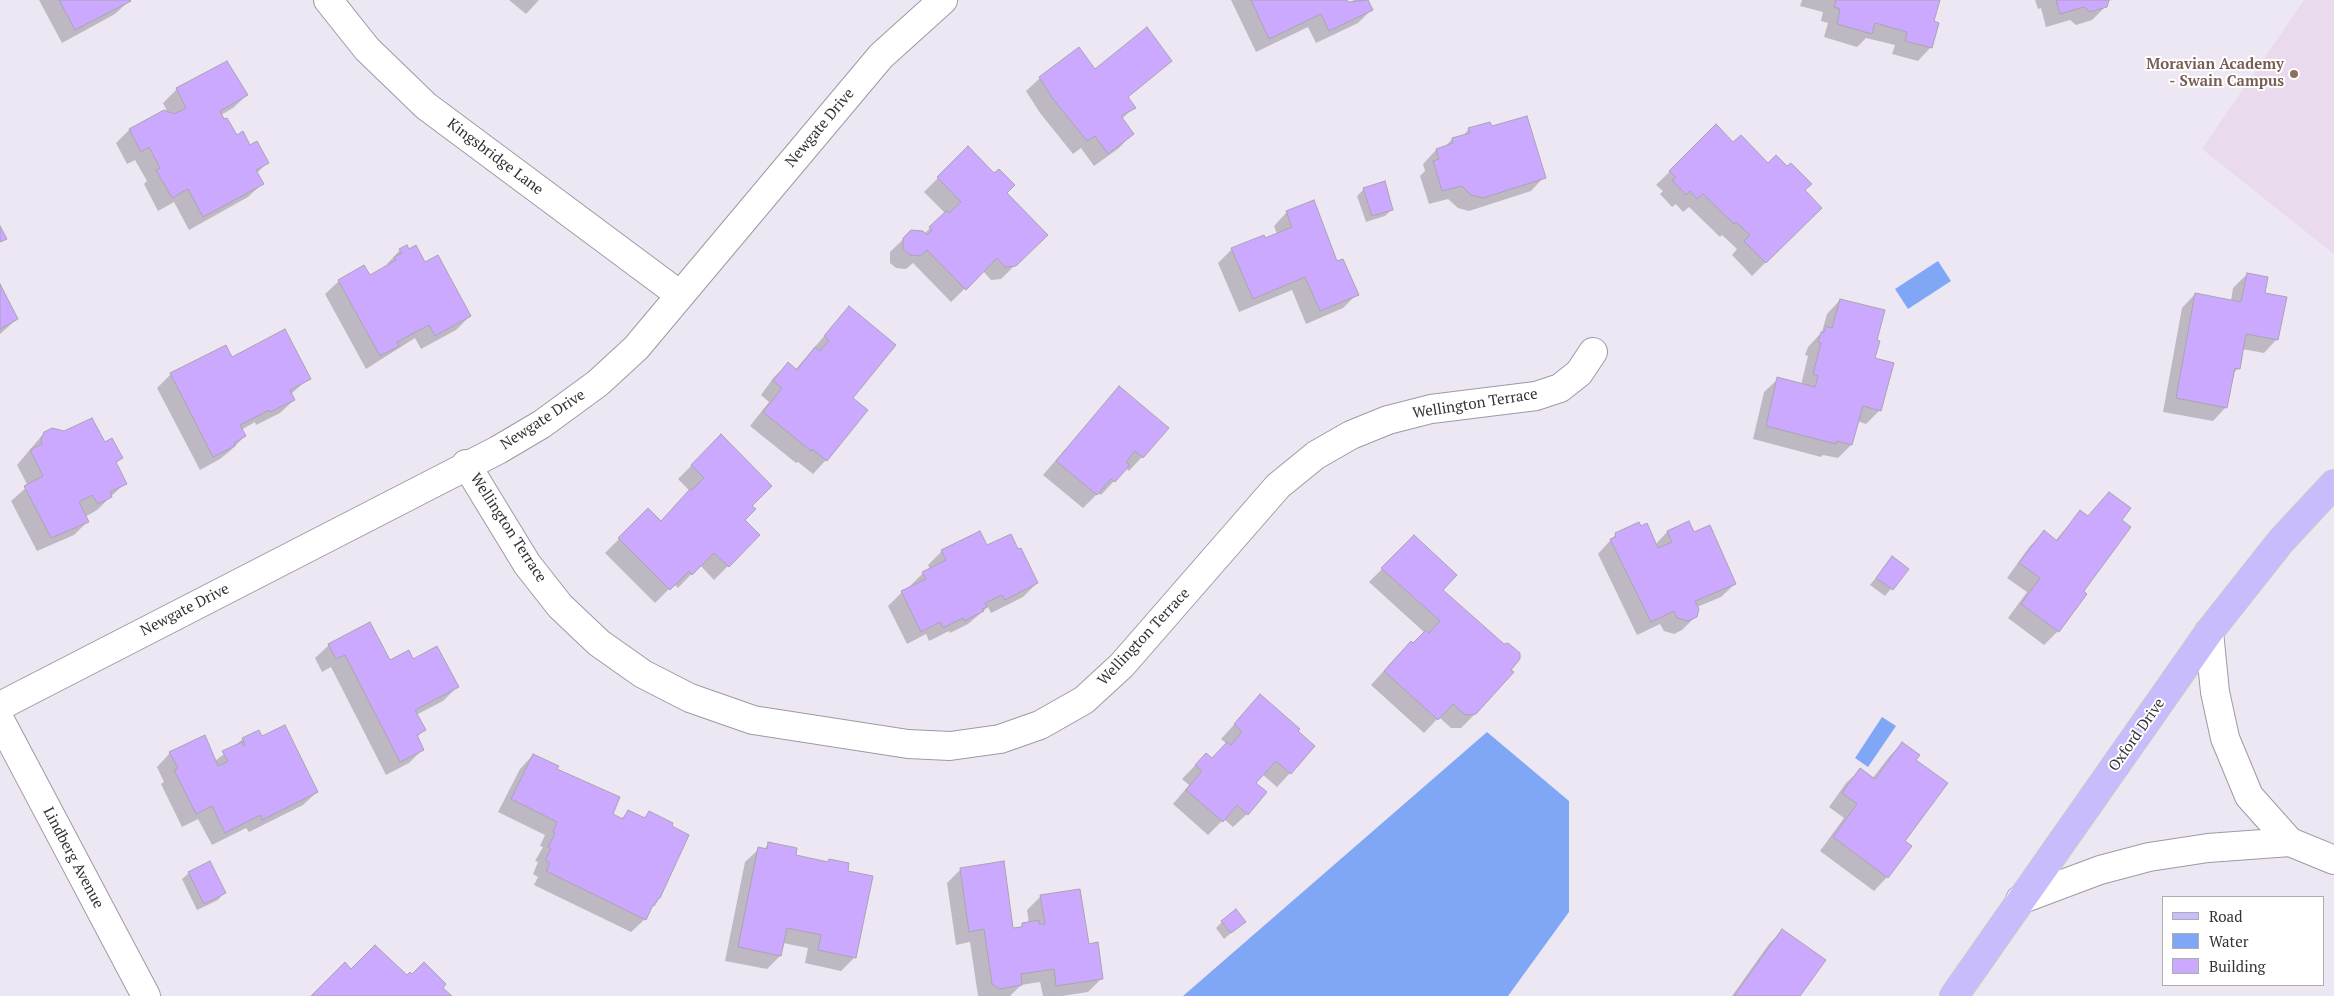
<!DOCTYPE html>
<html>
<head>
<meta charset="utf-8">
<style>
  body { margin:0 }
  #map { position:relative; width:2334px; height:996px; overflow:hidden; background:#ede7f3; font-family:"PT Serif",serif }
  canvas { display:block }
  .legend { position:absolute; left:2162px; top:896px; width:162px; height:90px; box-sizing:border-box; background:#fff; border:1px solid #adadae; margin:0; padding:6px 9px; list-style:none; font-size:15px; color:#333135 }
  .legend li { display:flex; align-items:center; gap:10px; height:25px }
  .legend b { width:25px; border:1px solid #adadae }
</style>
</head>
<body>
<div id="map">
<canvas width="2334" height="996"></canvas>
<ul class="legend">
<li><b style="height:6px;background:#c8bcfd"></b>Road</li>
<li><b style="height:14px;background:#80a7f5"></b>Water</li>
<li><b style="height:14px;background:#cba9fe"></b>Building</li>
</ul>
</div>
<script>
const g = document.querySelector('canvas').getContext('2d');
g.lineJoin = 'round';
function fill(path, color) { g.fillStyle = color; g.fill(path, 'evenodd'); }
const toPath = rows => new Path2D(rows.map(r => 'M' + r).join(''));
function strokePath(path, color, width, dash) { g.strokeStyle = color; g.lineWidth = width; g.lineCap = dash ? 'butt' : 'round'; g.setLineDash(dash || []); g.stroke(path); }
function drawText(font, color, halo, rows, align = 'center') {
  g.font = font + ' "PT Serif",serif'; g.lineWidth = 4; g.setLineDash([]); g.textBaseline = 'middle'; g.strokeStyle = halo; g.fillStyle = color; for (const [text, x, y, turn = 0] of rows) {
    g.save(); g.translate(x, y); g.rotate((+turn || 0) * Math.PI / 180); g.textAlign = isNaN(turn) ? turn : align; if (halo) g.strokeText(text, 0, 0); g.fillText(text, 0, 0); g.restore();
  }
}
fill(toPath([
  [2304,0,2334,0,2334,254,2202,149]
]), '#e9daed');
fill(toPath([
  [1938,261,1951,281,1908,309,1895,289],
  [1882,717,1896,726,1868,767,1855,758],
  [1487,732,1569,801,1569,912,1508,996,1183,996]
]), '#80a7f5');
fill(toPath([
  [39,0,129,0,129,1,115,14,62,43],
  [509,0,539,0,526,14],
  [1231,0,1345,0,1347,4,1354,0,1366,0,1371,10,1358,23,1316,43,1308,27,1256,52],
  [1802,0,1939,0,1932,22,1931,47,1918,61,1892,54,1895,45,1866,38,1857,47,1824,37,1828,23,1821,21,1823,12,1800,6],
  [2035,0,2112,0,2108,1,2106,6,2092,20,2076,25,2070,20,2046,27,2041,8,2038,9],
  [1170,61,1127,98,1134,107,1122,119,1132,134,1119,148,1094,166,1081,148,1073,154,1040,113,1026,91,1040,78],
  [177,89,247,95,233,108,221,115,237,137,267,163,256,174,262,184,248,197,189,230,174,202,158,211,144,184,147,181,135,160,127,164,116,143,129,130,168,113,163,103],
  [1716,126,1733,144,1768,165,1820,208,1752,276,1732,255,1737,249,1722,235,1720,237,1689,207,1683,212,1676,204,1672,207,1660,194,1663,191,1656,185],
  [1492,128,1544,177,1531,191,1469,211,1458,208,1448,199,1429,204,1420,176,1425,171,1423,164,1436,150,1444,148,1452,139,1462,137,1469,129],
  [968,148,994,175,1005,193,1046,235,1001,279,991,280,983,271,951,302,913,263,906,269,896,268,890,263,890,252,912,231,924,234,945,213,924,192],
  [1364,189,1392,209,1385,216,1366,222,1357,196],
  [1287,212,1337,263,1357,294,1343,308,1306,324,1292,290,1239,312,1218,263,1232,249,1277,234,1274,226],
  [400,250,424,264,470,316,456,330,421,349,415,338,366,369,325,294,339,281,369,276,388,265,387,264],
  [2247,274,2263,294,2277,339,2264,353,2242,349,2239,368,2232,374,2226,407,2213,421,2163,412,2182,308,2195,294,2231,301,2233,288],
  [0,287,17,319,0,334],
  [1840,300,1874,359,1880,410,1866,424,1857,421,1851,445,1838,458,1823,455,1821,457,1753,439,1764,392,1778,379,1801,385,1808,356,1805,355,1808,347,1822,332,1827,314],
  [849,307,852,398,826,460,813,474,798,462,796,463,750,426,769,402,761,395,774,377,788,364,795,370],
  [231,359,309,378,291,394,294,400,280,413,256,425,255,422,241,430,245,436,231,450,220,459,200,470,157,388,171,374],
  [1119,387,1142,457,1129,471,1126,468,1101,495,1098,493,1083,508,1043,475],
  [44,433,105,443,121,458,115,464,125,483,97,510,85,517,87,522,74,535,37,551,11,501,28,486,17,465],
  [721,436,750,506,743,520,759,535,714,580,700,565,678,588,674,584,655,603,605,553,648,510,660,523,690,491,678,479],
  [2080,512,2088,517,2120,520,2082,592,2085,594,2058,631,2044,645,2008,618,2027,592,2007,578,2030,546,2044,532,2055,541],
  [1667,532,1693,534,1735,584,1721,597,1697,607,1696,616,1682,630,1674,634,1664,631,1660,624,1637,635,1598,554,1616,534,1655,545],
  [1414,537,1442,590,1475,714,1461,728,1451,728,1439,717,1424,733,1371,685,1397,656,1425,633,1369,582],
  [987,547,1037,583,1023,597,991,613,988,607,968,624,950,633,949,631,929,641,926,634,907,644,888,606,902,592,911,588,910,586,923,573,930,569,928,565,942,551],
  [1892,558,1907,569,1885,596,1870,585],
  [329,645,389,661,412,660,457,687,443,701,416,715,424,730,417,737,423,749,409,763,386,775,331,667,322,672,315,658],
  [1260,696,1290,773,1277,787,1262,774,1255,783,1247,814,1233,827,1224,819,1208,835,1173,804,1189,785,1182,779,1206,754,1211,759,1227,744,1221,739],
  [261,738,317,792,303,805,249,832,246,828,212,845,198,819,182,827,161,784,164,782,157,767,170,753,215,761,243,739],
  [1902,743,1915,760,1904,842,1887,877,1874,891,1820,851,1844,818,1829,807,1846,783,1860,770,1872,779,1889,757],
  [533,755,611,814,621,819,629,811,643,819,649,813,655,901,645,919,631,932,534,885,538,877,533,874,538,862,535,861,543,847,540,846,545,835,498,812,520,769],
  [769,844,794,856,827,863,829,860,846,872,855,957,841,971,805,963,808,948,783,943,780,956,767,969,725,961,745,862,759,849,763,850],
  [960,870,1012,930,1029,923,1027,910,1041,896,1088,945,1102,978,1088,992,1062,996,1043,996,1040,982,1021,985,1010,996,978,996,970,942,956,945,947,883],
  [189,873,224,893,218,900,197,910,182,879],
  [1222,922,1237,928,1224,939,1216,928],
  [1782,931,1798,996,1732,996,1769,944]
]), '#0003');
const building = toPath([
  [59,0,130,0,131,1,75,30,59,0],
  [1251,0,1347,0,1348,2,1368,0,1373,10,1329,31,1321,14,1269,39,1251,0],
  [1836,0,1940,0,1934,21,1939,23,1932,48,1905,41,1907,32,1875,23,1872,34,1837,24,1840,9,1834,7,1836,0],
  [2056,0,2109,0,2107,7,2090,12,2084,7,2060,14,2056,0],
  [1147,27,1172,61,1128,97,1136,108,1121,116,1134,134,1108,154,1095,136,1087,141,1053,99,1039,77,1079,47,1095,69,1147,27],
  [227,61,248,95,220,111,224,119,227,118,237,135,243,131,250,145,257,141,269,163,256,170,264,184,203,217,188,189,172,198,156,170,160,168,149,147,141,152,129,129,164,110,174,114,186,108,176,88,227,61],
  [1527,116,1546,178,1483,198,1471,195,1462,186,1442,191,1433,161,1439,159,1436,149,1453,143,1452,138,1470,133,1468,128,1490,122,1492,126,1527,116],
  [1716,124,1733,142,1741,135,1768,163,1776,155,1787,166,1791,163,1812,184,1805,190,1822,208,1766,263,1744,241,1750,235,1736,222,1734,224,1703,194,1697,199,1690,191,1686,195,1672,180,1676,177,1669,171,1716,124],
  [968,146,994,173,999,169,1015,185,1007,193,1048,235,1016,266,1005,267,997,258,966,290,927,250,921,256,910,255,903,249,903,238,911,230,923,231,927,235,932,230,929,227,946,211,949,213,961,202,937,177,968,146],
  [1385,181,1393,210,1372,216,1363,188,1385,181],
  [1314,200,1337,261,1343,259,1359,295,1320,311,1305,277,1253,299,1231,248,1264,235,1265,238,1292,227,1286,211,1314,200],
  [0,226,7,239,0,242,0,226],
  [407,245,409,249,416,245,425,262,438,255,471,316,435,336,429,325,397,342,399,346,380,356,338,280,364,265,370,275,396,260,394,257,402,253,399,249,407,245],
  [2247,273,2268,277,2265,293,2287,297,2278,340,2246,334,2240,369,2235,368,2227,408,2176,398,2195,293,2241,302,2247,273],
  [0,284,18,319,0,329,0,284],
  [1840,299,1885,310,1877,340,1880,341,1875,358,1894,363,1881,411,1863,406,1852,445,1837,441,1836,444,1766,426,1777,377,1815,387,1818,376,1813,374,1821,343,1818,342,1821,332,1824,332,1826,326,1832,328,1840,299],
  [849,306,896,345,853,398,868,410,827,461,812,449,811,451,763,412,782,388,773,381,788,362,797,370,815,347,820,351,829,340,824,336,849,306],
  [285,329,311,379,290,390,295,400,270,412,269,410,240,425,246,436,234,443,235,446,213,457,170,373,226,345,232,357,285,329],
  [1119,386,1169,428,1143,458,1135,451,1126,462,1130,465,1115,482,1111,479,1097,495,1056,461,1119,386],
  [92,418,105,442,112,438,123,458,116,462,127,484,110,492,112,497,98,504,92,495,79,502,89,522,51,538,24,486,43,476,30,450,42,444,41,440,44,432,52,428,64,431,92,418],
  [721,434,772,486,752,506,756,509,745,520,760,535,729,567,714,553,692,575,689,571,670,590,618,538,648,508,661,521,690,489,692,490,704,478,691,465,721,434],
  [2109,492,2131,508,2122,520,2131,527,2084,591,2087,594,2059,632,2021,604,2040,578,2019,563,2044,530,2057,541,2080,510,2088,516,2109,492],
  [1689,521,1694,532,1710,525,1736,584,1695,601,1699,609,1697,617,1688,621,1677,618,1674,611,1651,622,1610,539,1616,537,1615,533,1639,522,1641,526,1647,523,1658,548,1672,542,1667,531,1689,521],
  [980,531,987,545,1011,534,1018,549,1021,548,1038,583,1005,600,1002,595,985,603,987,607,982,609,984,611,964,621,963,618,943,628,940,622,921,632,901,591,926,579,922,572,946,560,941,550,980,531],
  [1414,535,1457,575,1443,590,1504,644,1508,643,1520,653,1520,659,1511,670,1514,672,1476,714,1465,715,1453,704,1438,720,1384,671,1411,641,1413,643,1426,630,1429,633,1440,621,1381,568,1414,535],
  [1892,556,1909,569,1893,590,1876,578,1892,556],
  [370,622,390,660,409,650,413,659,437,646,459,687,415,710,426,730,417,735,424,750,400,762,345,655,336,659,328,644,370,622],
  [1260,694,1300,729,1298,731,1315,746,1291,774,1276,761,1256,783,1267,792,1248,815,1237,805,1223,822,1186,790,1202,771,1195,765,1206,753,1212,758,1227,742,1231,745,1242,732,1234,724,1260,694],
  [285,725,318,792,262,820,260,815,225,833,212,806,196,814,174,770,178,768,169,752,205,735,218,766,228,761,222,751,242,742,243,746,245,745,242,738,259,730,262,736,285,725],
  [1902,742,1920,755,1916,760,1948,783,1905,841,1912,846,1888,878,1833,837,1857,804,1842,793,1860,768,1875,779,1902,742],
  [533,754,559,766,557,769,620,797,613,814,623,819,628,810,645,818,649,811,673,823,672,826,689,835,660,898,659,898,654,906,653,905,646,920,546,871,550,863,545,860,551,849,548,847,555,833,553,832,557,822,511,799,533,754],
  [768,842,797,848,796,855,828,862,829,859,849,863,848,871,873,876,856,958,818,950,821,935,787,928,781,956,738,947,758,847,767,849,768,842],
  [210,861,226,893,204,904,188,872,210,861],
  [1004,861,1013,928,1022,927,1022,923,1039,920,1039,924,1045,924,1040,895,1080,889,1089,944,1098,942,1103,979,1056,986,1054,969,1021,974,1022,985,1000,989,992,984,984,929,969,932,960,868,1004,861],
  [1236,909,1246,922,1231,933,1221,921,1236,909],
  [1782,929,1826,960,1800,996,1734,996,1782,929],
  [375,945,407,975,410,972,412,974,424,962,446,984,443,988,452,996,311,996,345,962,351,969,375,945]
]);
fill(building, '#cba9fe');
strokePath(building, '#a8a4af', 1);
const minor = toPath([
  [328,0,367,49,426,106,680,295],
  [466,464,527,564,560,606,599,643,643,674,690,698,753,720,908,744,950,746,1000,739,1040,725,1084,700,1122,665,1278,486,1316,455,1351,435,1388,420,1431,409,1536,396,1560,388,1579,373,1593,352],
  [2209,632,2215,692,2225,738,2249,796,2290,842,2334,860],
  [0,706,498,450,542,424,598,383,636,348,881,56,943,0],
  [0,720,146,996],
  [2020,900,2100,870,2149,857,2208,848,2290,842]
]);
const major = toPath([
  [1954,996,2209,632,2281,541,2334,484]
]);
strokePath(minor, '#9f99a4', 30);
strokePath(major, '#cac9ca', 30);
strokePath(minor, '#fff', 28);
strokePath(major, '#c8bcfd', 28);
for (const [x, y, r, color] of [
  [2294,74,5,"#8d6e63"]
]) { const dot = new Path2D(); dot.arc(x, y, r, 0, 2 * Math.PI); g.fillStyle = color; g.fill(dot); strokePath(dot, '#fff', 2); }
drawText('bold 15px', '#785e54', '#fff', [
  ["Moravian Academy",2284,65],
  ["- Swain Campus",2284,82]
], 'right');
drawText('15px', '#333135', '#fff', [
  ["Newgate Drive",820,128,-50],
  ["Kingsbridge Lane",495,157,37],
  ["Wellington Terrace",1475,404,-9],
  ["Newgate Drive",543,420,-33],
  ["Wellington Terrace",508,528,57],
  ["Newgate Drive",185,610,-27],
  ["Wellington Terrace",1144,637,-47],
  ["Oxford Drive",2137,735,-55],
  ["Lindberg Avenue",73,858,62]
]);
</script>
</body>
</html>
